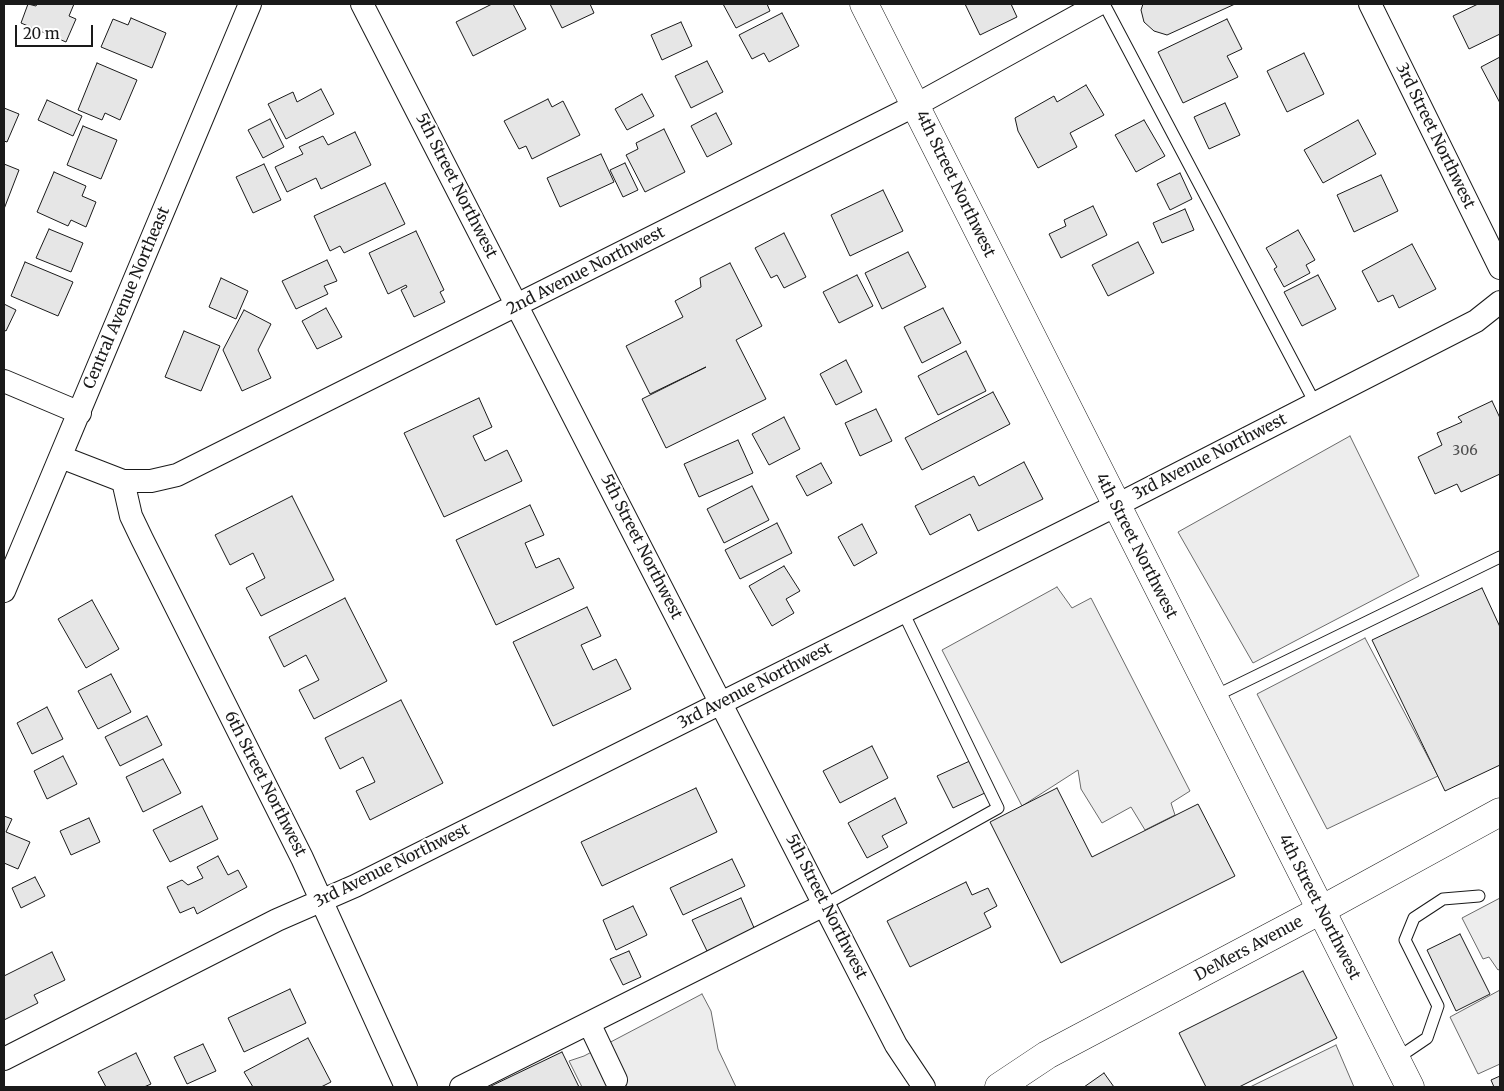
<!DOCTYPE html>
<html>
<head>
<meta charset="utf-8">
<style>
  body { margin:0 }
  #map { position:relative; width:1504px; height:1091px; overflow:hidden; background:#fff; font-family:Merriweather,serif }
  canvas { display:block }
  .frame { position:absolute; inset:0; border:5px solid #1a1a1a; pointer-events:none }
  .scale { position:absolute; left:15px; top:25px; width:78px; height:22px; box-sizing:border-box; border:2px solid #1a1a1a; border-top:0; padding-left:6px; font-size:15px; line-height:18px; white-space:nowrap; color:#1a1a1a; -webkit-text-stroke:4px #fff; paint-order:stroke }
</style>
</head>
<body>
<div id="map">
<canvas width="1504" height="1091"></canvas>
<div class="frame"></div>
<div class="scale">20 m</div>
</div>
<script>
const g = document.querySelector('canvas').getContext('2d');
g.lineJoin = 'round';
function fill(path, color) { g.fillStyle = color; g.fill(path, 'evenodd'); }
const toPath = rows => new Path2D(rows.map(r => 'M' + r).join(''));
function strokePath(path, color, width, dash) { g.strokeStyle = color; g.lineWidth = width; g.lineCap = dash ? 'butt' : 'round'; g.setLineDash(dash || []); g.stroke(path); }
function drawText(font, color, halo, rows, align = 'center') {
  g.font = font + ' Merriweather,serif'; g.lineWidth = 4; g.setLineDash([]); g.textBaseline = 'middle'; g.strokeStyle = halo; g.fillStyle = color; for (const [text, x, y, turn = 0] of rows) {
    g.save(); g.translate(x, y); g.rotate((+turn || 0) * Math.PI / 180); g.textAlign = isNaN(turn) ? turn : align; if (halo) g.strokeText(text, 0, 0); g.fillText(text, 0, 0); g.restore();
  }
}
const built = toPath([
  [1350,436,1419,576,1253,663,1178,532,1350,436],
  [1057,587,1072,608,1091,598,1190,791,1171,803,1175,815,1145,830,1131,807,1102,823,1081,789,1078,770,1022,806,942,650,1057,587],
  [1365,638,1438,776,1327,829,1257,694,1365,638],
  [1500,898,1500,969,1498,970,1489,957,1483,959,1462,918,1500,898],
  [1500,990,1500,1064,1478,1074,1450,1017,1500,990],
  [702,994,711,1011,718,1049,736,1087,582,1087,569,1061,584,1056,702,994],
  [1336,1045,1354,1087,1250,1087,1336,1045]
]);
fill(built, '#ededed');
strokePath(built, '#6a6a6a', 1);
const building = toPath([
  [28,4,36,6,37,4,74,4,69,16,76,19,66,42,21,23,28,4],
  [492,4,513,4,526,29,473,56,456,22,492,4],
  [550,4,590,4,594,13,562,28,550,4],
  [723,4,767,4,770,11,736,28,723,4],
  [965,4,1011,4,1017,17,980,35,965,4],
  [1143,4,1235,4,1167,35,1154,31,1144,22,1141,10,1143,4],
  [1478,4,1500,4,1500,34,1469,49,1453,16,1478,4],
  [782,13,799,46,769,62,764,53,752,59,739,35,782,13],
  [131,18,166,33,152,68,101,47,113,19,128,25,131,18],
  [1227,19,1242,49,1227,56,1238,77,1183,103,1158,52,1227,19],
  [681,22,692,46,662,60,651,35,681,22],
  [1304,53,1324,94,1287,112,1267,71,1304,53],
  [1500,57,1500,103,1481,67,1500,57],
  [707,61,723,92,691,108,675,76,707,61],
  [97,63,137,80,120,120,105,113,102,120,78,110,97,63],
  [1086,85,1104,115,1070,133,1077,147,1038,168,1018,131,1015,118,1054,96,1057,102,1086,85],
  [321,89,334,114,286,139,268,104,293,92,297,102,321,89],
  [642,94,654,116,627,130,615,109,642,94],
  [548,99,552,107,563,101,580,135,532,159,526,146,519,149,504,121,548,99],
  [47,100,82,116,73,136,38,120,47,100],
  [1225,103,1240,135,1209,149,1194,117,1225,103],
  [4,108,19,114,7,142,4,141,4,108],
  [716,113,732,144,707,157,691,126,716,113],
  [270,119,284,147,263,158,248,130,270,119],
  [1144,120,1165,156,1136,172,1115,135,1144,120],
  [1358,120,1376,154,1323,183,1304,150,1358,120],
  [83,126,117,140,101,179,67,165,83,126],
  [664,129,685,172,645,192,626,155,638,149,636,143,664,129],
  [355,132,371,165,321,189,316,178,287,192,275,167,303,154,299,147,323,136,328,145,355,132],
  [601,154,614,182,560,207,547,178,601,154],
  [625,163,638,190,623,197,610,170,625,163],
  [4,164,19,170,4,209,4,164],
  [264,164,281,200,253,213,236,177,264,164],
  [54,172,86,186,82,196,96,202,86,227,71,220,68,226,37,212,54,172],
  [1180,173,1192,199,1170,210,1157,184,1180,173],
  [1381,175,1398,211,1354,232,1337,195,1381,175],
  [385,183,405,224,344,253,340,246,330,251,314,216,385,183],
  [883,190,903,231,850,256,831,215,883,190],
  [1093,206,1107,235,1061,258,1049,234,1066,226,1064,220,1093,206],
  [1185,209,1194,230,1162,243,1153,223,1185,209],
  [49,229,83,243,71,272,36,258,49,229],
  [1298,230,1315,260,1306,265,1310,273,1284,287,1274,269,1277,267,1266,248,1298,230],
  [416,231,444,290,440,292,445,302,414,317,401,290,407,287,406,285,388,294,369,253,416,231],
  [784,233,806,277,784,288,777,275,771,278,755,248,784,233],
  [1138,242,1154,273,1108,296,1092,265,1138,242],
  [1412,244,1436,289,1399,308,1393,295,1378,302,1362,271,1412,244],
  [908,252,926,287,882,309,865,273,908,252],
  [327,260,337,281,324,286,328,294,296,309,282,281,327,260],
  [25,262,73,282,58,316,11,296,25,262],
  [730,263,762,326,736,340,766,399,666,448,642,399,706,367,650,394,626,346,683,317,675,301,701,287,700,278,730,263],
  [857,275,873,306,839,323,823,292,857,275],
  [1318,275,1336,309,1302,326,1284,292,1318,275],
  [221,278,248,291,236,319,209,307,221,278],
  [4,304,16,310,6,331,4,330,4,304],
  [326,308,342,337,317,349,302,321,326,308],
  [943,308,961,343,922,363,904,327,943,308],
  [244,310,271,324,258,350,271,378,242,391,223,350,244,310],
  [184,331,220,346,201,391,165,377,184,331],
  [966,351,986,391,938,415,918,376,966,351],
  [846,360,862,392,836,405,820,374,846,360],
  [993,392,1010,424,922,470,905,438,993,392],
  [479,398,492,427,473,436,485,461,507,450,522,481,444,517,404,433,479,398],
  [1492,401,1500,418,1500,474,1461,492,1457,484,1435,494,1418,457,1442,445,1437,433,1462,422,1458,417,1492,401],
  [876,409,892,441,860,456,845,423,876,409],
  [784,417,800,449,769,465,752,434,784,417],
  [738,440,753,473,699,497,684,464,738,440],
  [1024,462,1043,499,978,531,970,514,930,535,915,506,974,476,979,486,1024,462],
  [821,463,832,483,807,496,796,476,821,463],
  [752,486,769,520,724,543,707,509,752,486],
  [292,496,334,580,261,616,246,588,265,578,253,553,230,565,215,535,292,496],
  [530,505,544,535,525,543,536,568,559,558,574,588,496,625,456,540,530,505],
  [777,523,792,553,740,579,725,550,777,523],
  [862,524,877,553,854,566,838,537,862,524],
  [784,566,800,591,786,599,794,613,772,626,749,586,784,566],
  [1482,588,1500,627,1500,765,1445,791,1372,640,1482,588],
  [345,598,387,681,314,719,299,690,319,680,306,655,284,667,269,637,345,598],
  [92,600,119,649,86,668,58,619,92,600],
  [587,607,601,636,581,645,593,670,616,659,631,689,553,726,513,642,587,607],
  [111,674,131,712,98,729,78,691,111,674],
  [401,700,443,783,370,820,356,791,375,782,363,757,340,769,325,738,401,700],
  [47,707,63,739,32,754,17,723,47,707],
  [147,716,162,745,120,766,105,737,147,716],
  [872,746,888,778,840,803,823,771,872,746],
  [63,756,77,784,47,799,34,771,63,756],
  [163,759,181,793,143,812,126,777,163,759],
  [972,760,987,792,953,808,937,776,972,760],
  [696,788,717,832,602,886,581,842,696,788],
  [1057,788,1092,857,1198,804,1235,876,1061,963,990,822,1057,788],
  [895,798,907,823,882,836,888,847,867,858,848,823,895,798],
  [202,806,218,839,170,862,153,830,202,806],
  [4,816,12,819,6,832,30,842,18,869,4,863,4,816],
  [89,818,100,842,71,855,60,831,89,818],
  [218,856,228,875,238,870,247,887,197,914,194,907,180,913,167,887,182,880,188,885,203,878,197,867,218,856],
  [732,859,745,886,683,915,670,888,732,859],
  [35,877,45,896,21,908,12,888,35,877],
  [966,882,972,895,988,888,997,906,984,913,991,927,910,967,887,921,966,882],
  [741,898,755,930,707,951,692,920,741,898],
  [633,906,647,935,616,950,603,920,633,906],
  [1460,934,1490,994,1456,1011,1427,950,1460,934],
  [629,951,641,977,623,985,610,959,629,951],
  [52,952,65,980,34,995,38,1003,4,1020,4,976,52,952],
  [1303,971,1337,1038,1239,1087,1206,1087,1179,1033,1303,971],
  [290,989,306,1023,244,1052,228,1018,290,989],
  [308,1038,331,1082,321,1087,253,1087,244,1072,308,1038],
  [203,1044,216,1071,187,1084,174,1057,203,1044],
  [562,1052,579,1087,489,1087,562,1052],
  [136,1053,151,1084,144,1087,106,1087,98,1072,136,1053],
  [1104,1073,1114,1087,1084,1087,1104,1073],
  [1500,1076,1500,1087,1494,1087,1491,1080,1500,1076]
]);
fill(building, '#e6e6e6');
strokePath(building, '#1a1a1a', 1);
const service = toPath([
  [1104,4,1315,403],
  [1213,697,1500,557],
  [824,905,998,808,903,612],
  [1396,1059,1427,1038,1438,1006,1405,940,1414,918,1443,899,1479,896]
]);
const minor = toPath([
  [362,4,896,1045,924,1087],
  [1370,4,1500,268],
  [4,381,80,413],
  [61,457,123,481,151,481,177,475,916,105,1099,4],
  [123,481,131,516,142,539,302,858,406,1087],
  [4,591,250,4],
  [589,1023,824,905],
  [4,1059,277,920,355,886,1115,506,1476,321,1500,302],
  [461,1087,589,1023,616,1080]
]);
const tertiary = toPath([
  [1321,910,1410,1087]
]);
const secondary = toPath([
  [999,1087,1047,1055,1321,910]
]);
const primary = toPath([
  [864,4,1321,910,1500,812]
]);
strokePath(service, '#1a1a1a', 13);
strokePath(minor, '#1a1a1a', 24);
strokePath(tertiary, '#1a1a1a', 29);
strokePath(secondary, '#1a1a1a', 29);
strokePath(primary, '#1a1a1a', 29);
strokePath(service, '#fff', 11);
strokePath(minor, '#fff', 22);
strokePath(tertiary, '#fff', 28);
strokePath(secondary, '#fff', 28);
strokePath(primary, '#fff', 28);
drawText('14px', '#4d4d4d', null, [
  ["306",1465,451]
]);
drawText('16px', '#1a1a1a', '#fff', [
  ["3rd Street Northwest",1435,136,64],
  ["4th Street Northwest",955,184,64],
  ["5th Street Northwest",456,186,63],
  ["2nd Avenue Northwest",586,271,-27],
  ["Central Avenue Northeast",127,298,-67],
  ["3rd Avenue Northwest",1210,457,-27],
  ["4th Street Northwest",1136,546,63],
  ["5th Street Northwest",641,547,63],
  ["3rd Avenue Northwest",755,686,-27],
  ["6th Street Northwest",265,784,63],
  ["3rd Avenue Northwest",392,866,-26],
  ["5th Street Northwest",826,907,63],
  ["4th Street Northwest",1319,907,63],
  ["DeMers Avenue",1249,949,-28]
]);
</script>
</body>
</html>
